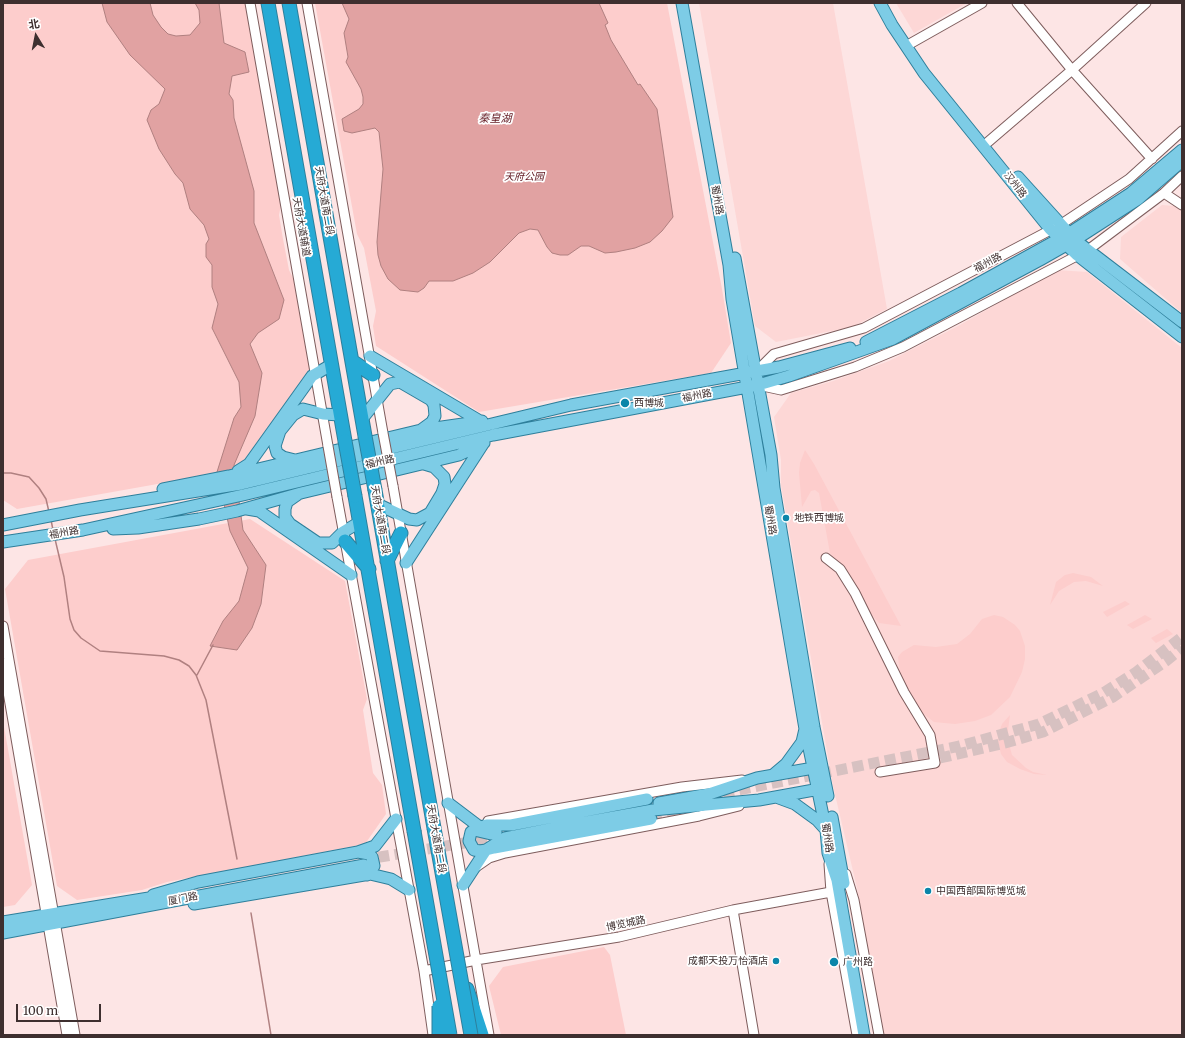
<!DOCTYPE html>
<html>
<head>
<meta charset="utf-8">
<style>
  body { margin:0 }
  #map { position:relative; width:1185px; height:1038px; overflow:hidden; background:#fde5e5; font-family:Merriweather,"Noto Sans SC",serif }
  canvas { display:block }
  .frame { position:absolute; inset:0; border:4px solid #3e2f2f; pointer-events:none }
  .north { position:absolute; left:16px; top:16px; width:40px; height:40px; -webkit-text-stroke:3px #fff; paint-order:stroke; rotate:350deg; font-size:11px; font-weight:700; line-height:16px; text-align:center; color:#3e2f2f }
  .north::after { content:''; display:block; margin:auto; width:14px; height:18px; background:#3e2f2f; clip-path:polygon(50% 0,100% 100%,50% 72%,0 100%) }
  .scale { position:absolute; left:16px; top:1004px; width:85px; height:18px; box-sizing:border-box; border:2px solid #3e2f2f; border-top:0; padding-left:5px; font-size:12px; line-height:14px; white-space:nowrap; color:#3e2f2f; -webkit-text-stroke:3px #fff; paint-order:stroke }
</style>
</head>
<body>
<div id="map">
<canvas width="1185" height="1038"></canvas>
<div class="frame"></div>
<div class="north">北</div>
<div class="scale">100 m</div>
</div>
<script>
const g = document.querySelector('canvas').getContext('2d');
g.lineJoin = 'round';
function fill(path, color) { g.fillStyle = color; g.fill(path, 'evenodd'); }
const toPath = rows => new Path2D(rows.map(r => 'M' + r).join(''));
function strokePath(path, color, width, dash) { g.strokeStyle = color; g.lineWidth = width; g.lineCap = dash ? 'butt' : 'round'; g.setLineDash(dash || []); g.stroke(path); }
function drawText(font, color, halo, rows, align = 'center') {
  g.font = font + ' Merriweather,"Noto Sans SC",serif'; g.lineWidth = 3.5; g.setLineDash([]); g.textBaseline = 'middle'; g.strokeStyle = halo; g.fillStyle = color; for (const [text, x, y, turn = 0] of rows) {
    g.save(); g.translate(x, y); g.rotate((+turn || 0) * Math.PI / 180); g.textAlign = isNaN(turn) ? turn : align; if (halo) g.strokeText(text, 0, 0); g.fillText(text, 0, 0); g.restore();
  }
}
fill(toPath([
  [699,3,833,3,887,309,852,327,776,342,755,326],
  [896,3,967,3,914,33],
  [1162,205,1174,206,1182,211,1182,313,1120,259,1121,237],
  [1057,270,1087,272,1182,348,1182,1035,884,1035,857,888,833,786,781,485,781,460,774,417,791,393,833,381,889,361,958,326]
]), '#fdd7d6');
fill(toPath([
  [3,3,246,3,282,199,279,215,283,239,289,270,297,286,311,367,242,466,208,475,17,509,3,500],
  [315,3,667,3,722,289,731,343,711,373,479,412,376,346,373,326,376,311,364,248,357,234],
  [805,450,814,464,901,626,879,623,867,609,846,570,830,553,819,493,815,490,811,491,802,507,799,473,800,463],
  [250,519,345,581,367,699,363,710,373,773,382,785,386,814,365,844,167,882,142,890,77,900,57,886,5,589,28,560],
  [1073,573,1091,577,1103,586,1086,581,1074,582,1059,591,1050,605,1056,582,1065,575],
  [1125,601,1130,604,1107,617,1103,612],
  [994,615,1003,617,1015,625,1020,631,1025,646,1025,659,1022,672,1010,697,991,715,975,721,955,724,934,722,919,710,907,691,900,674,898,657,902,652,914,645,936,647,957,644,970,634,982,619],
  [1145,615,1152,619,1133,629,1127,625],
  [1167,629,1173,634,1156,643,1151,638],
  [1010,715,1007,737,1012,755,1026,768,1033,772,1047,775,1034,774,1020,769,1007,762,1001,754,998,741,998,735,1002,724],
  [3,721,32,885,15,905,3,907],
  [604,947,610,955,626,1035,501,1035,489,986,503,967]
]), '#fdcdcc');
const water = toPath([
  [102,3,150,3,153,15,161,27,168,34,176,36,190,35,200,23,199,10,195,3,219,3,224,43,245,52,249,72,232,76,229,94,233,100,234,118,254,191,254,223,284,300,279,319,258,333,250,344,262,373,255,416,234,465,243,530,266,565,261,604,252,628,237,650,210,646,223,621,239,601,248,568,230,531,217,472,234,418,241,407,239,382,212,328,218,304,212,287,212,265,206,257,206,244,209,239,204,225,190,209,183,183,175,174,159,149,147,120,151,110,159,104,165,89,130,55,107,22,102,3],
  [342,3,599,3,608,23,605,25,611,40,638,85,640,84,657,109,673,217,662,231,650,242,635,248,616,252,605,253,589,246,581,246,568,255,560,255,552,253,547,247,538,230,530,229,519,233,490,262,473,273,453,281,429,281,424,288,418,292,400,290,388,279,381,266,378,255,377,242,383,169,379,132,375,128,352,133,344,131,342,119,359,109,363,104,363,97,361,89,346,62,348,57,344,33,349,19,342,3]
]);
fill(water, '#e1a2a2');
strokePath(water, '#b08080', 1);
strokePath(toPath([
  [3,473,11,473,29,477,39,488,46,499,49,512],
  [51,520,53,530],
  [55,539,64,577,70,619,74,630,81,638,100,651,164,656,179,660,189,666,196,675,206,700,237,859],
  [197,675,213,645],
  [251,913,271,1035]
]), '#b08080', 1.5);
strokePath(toPath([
  [940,758,1005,743,1043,732,1113,697,1166,661,1182,648],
  [723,793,960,746,1039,724,1103,693,1135,673,1182,637],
  [651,819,685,810],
  [362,860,464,843,517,830]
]), '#d7c1c1', 11, [11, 5.5]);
const minor = toPath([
  [250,3,328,446],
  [307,3,383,433],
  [1017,3,1072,70,1152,159],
  [906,46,982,3],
  [988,142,1072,70,1146,3],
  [1164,193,1182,205],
  [756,372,774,354,864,328,1060,225,1129,179,1182,131],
  [758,385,781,390,855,367,903,347,1088,250,1164,193,1182,176],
  [393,486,489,1035],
  [337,497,424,971,433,1035],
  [826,558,840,569,855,593,904,692,930,735,935,763,880,772],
  [3,626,75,1035],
  [3,663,67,1035],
  [488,821,682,787,742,780],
  [829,864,831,892,857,1035],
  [476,867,489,858,505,853,699,816,739,806],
  [846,874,854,900,879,1035],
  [733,910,754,1035],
  [424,971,476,960,619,937,733,910,831,892]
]);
const major = toPath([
  [682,3,729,265,732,299,805,729,826,830,828,853,837,880,864,1035],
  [880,3,892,25,924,73,1050,229,1077,255,1182,337],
  [1018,177,1075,240,1182,322],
  [735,258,771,455,774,488,814,727,828,796],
  [866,342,961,293,1068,234,1131,193,1182,150],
  [370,356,480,421,482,421],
  [362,419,390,384,400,382,431,400,434,405,435,416,432,422,421,430],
  [295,460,283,457,277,453,275,446,280,431,293,415,303,409,323,414,340,415],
  [238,471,249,464,312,376,331,365],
  [163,489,229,476,421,430,477,422],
  [297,495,287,502,285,509,285,517,290,524,318,543,332,543,343,532,360,522],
  [377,504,409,519,417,520,430,513,442,493,445,484,444,477,434,467,424,464],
  [247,509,259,511,351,575],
  [3,525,80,510,241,484,571,405,779,367,850,348],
  [113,529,138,528,199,519,237,511,301,493,459,455,484,443],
  [3,542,83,530,243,495,493,435,758,385,789,376,893,339,1040,260,1075,240,1137,200,1182,161],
  [406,563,483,444],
  [773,775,786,764,802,742,805,729],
  [776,797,795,804,817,820,826,830],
  [448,803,477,825,487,829],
  [659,803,709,794,757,778,819,767],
  [832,817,844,883],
  [486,825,511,825,647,799],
  [496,832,491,834,474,830,471,832,469,841,474,850,480,851,486,850,505,838,570,825,653,810,759,800,825,788],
  [358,852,369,854,372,857,374,866,367,875],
  [463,885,486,850,494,848,651,819],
  [153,895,198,882,358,852,375,846,396,819],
  [194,904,370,874,391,879,409,890],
  [3,922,161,896],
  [3,933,364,865]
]);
const highway = toPath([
  [268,3,345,441],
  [289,3,365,436],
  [352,361,373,375],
  [375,490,434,828],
  [355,496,414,831],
  [345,541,369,569],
  [387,561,401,533],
  [467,989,482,1035]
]);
strokePath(minor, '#7e5d5d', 11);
strokePath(major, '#2e7f9b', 13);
strokePath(highway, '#2e7f9b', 15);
strokePath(minor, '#fff', 9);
strokePath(major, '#7dcce6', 11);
strokePath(highway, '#26aad5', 13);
const minorBridge = toPath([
  [383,433,393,486],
  [328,446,337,497]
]);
const highwayBridge = toPath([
  [365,436,375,490],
  [345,441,355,496],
  [434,828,471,1035],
  [414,831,450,1035],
  [439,1006,439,1035]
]);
strokePath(minorBridge, '#7e5d5d', 11, []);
strokePath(highwayBridge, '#2e7f9b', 15, []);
strokePath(minorBridge, '#fff', 9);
strokePath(highwayBridge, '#26aad5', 13);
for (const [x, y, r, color] of [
  [625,403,5,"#0a85a9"],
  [786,518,4,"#0a85a9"],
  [928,891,4,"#0a85a9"],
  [776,961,4,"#0a85a9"],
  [834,962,5,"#0a85a9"]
]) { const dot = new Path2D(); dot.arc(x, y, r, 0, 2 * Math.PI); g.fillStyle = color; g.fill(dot); strokePath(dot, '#fff', 1.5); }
drawText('italic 10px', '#5d131c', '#fff', [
  ["天府公园",524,177]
]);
drawText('10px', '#3e2f2f', '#fff', [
  ["汉州路",1015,185,52],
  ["蜀州路",717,200,80],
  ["天府大道南二段",324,201,80],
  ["天府大道辅道",301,227,80],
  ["福州路",988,263,-28],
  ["福州路",697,396,-11],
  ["福州路",380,462,-13],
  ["天府大道南二段",380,520,80],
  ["蜀州路",770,520,81],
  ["福州路",64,533,-10],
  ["蜀州路",827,838,82],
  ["天府大道南二段",436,839,80],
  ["厦门路",183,899,-11],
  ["博览城路",626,924,-12]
]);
drawText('10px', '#3e2f2f', '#fff', [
  ["西博城",634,403],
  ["地铁西博城",794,518],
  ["中国西部国际博览城",936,891],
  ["成都天投万怡酒店",768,961,"right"],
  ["广州路",843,962]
], 'left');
drawText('italic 11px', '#611820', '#fff', [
  ["秦皇湖",495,119]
]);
</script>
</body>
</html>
